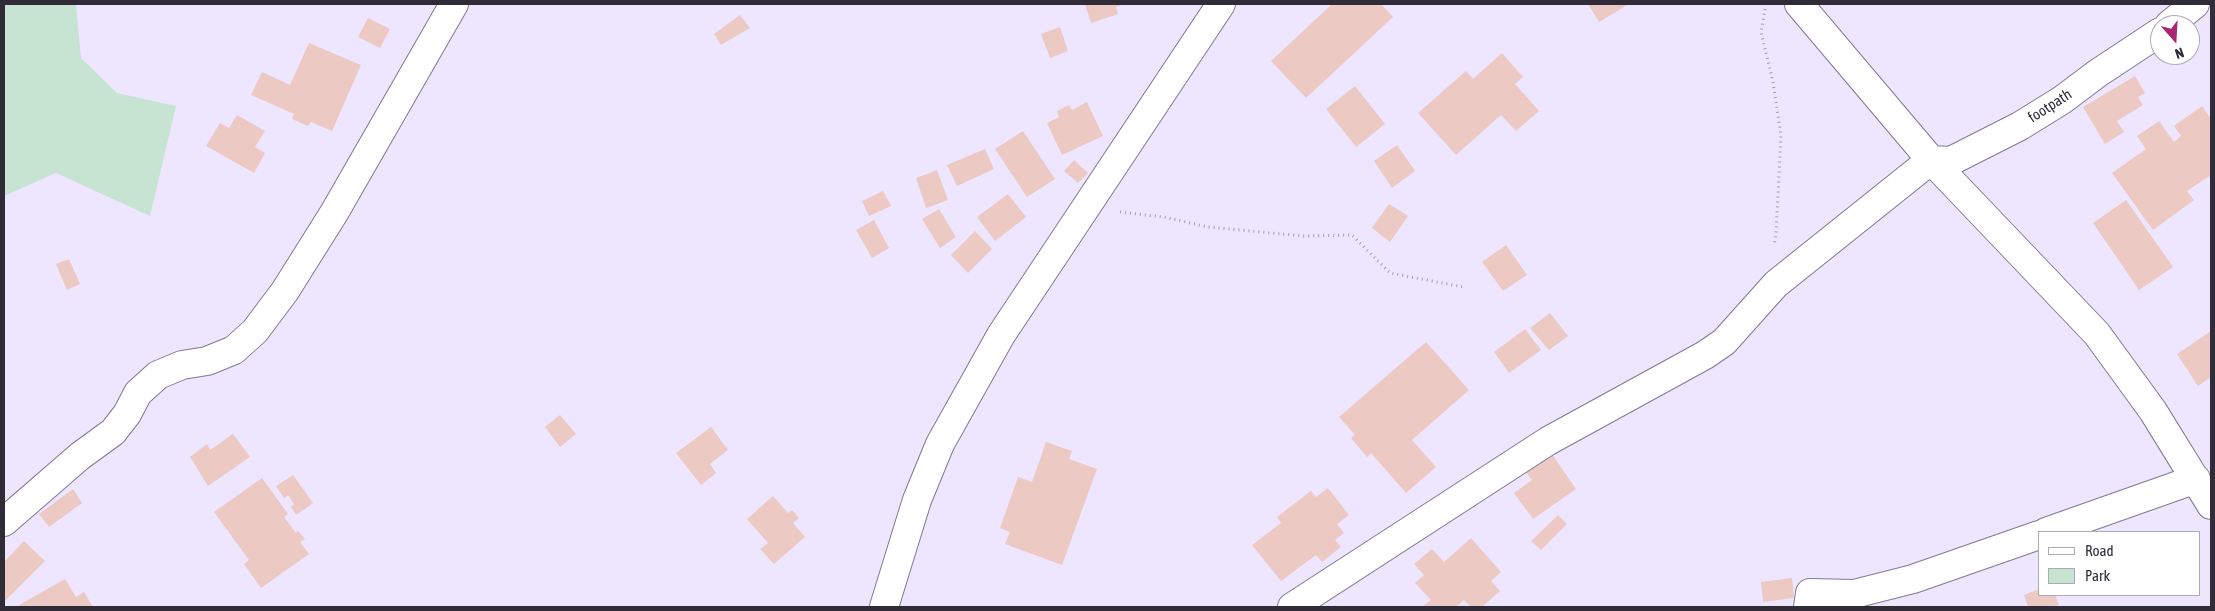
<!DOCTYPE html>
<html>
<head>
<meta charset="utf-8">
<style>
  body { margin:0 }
  #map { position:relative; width:2215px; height:611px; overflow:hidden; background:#eee6fe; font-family:"Asap Condensed",sans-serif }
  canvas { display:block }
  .frame { position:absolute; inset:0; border:5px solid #302c37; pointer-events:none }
  .legend { position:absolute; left:2038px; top:531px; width:162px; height:65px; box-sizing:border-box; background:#fff; border:1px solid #acabaf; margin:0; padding:6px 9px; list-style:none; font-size:15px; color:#302c37 }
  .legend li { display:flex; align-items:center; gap:10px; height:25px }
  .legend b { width:25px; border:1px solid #acabaf }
  .north { position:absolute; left:2150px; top:15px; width:50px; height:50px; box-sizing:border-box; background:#fff; border:1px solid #acabaf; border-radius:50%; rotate:161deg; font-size:14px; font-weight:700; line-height:20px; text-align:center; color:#302c37 }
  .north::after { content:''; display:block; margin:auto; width:18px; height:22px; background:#a92672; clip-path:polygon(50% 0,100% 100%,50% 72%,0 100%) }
</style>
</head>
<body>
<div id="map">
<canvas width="2215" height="611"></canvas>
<div class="frame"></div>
<ul class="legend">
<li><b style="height:6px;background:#fff"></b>Road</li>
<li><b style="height:14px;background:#c7e3d1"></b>Park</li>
</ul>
<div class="north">N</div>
</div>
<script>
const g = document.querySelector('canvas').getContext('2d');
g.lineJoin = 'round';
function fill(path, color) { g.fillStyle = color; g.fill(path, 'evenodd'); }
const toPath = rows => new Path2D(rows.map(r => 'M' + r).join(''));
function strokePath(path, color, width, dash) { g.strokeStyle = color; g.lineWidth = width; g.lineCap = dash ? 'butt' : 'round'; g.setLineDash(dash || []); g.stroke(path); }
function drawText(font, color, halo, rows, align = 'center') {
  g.font = font + ' "Asap Condensed",sans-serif'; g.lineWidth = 5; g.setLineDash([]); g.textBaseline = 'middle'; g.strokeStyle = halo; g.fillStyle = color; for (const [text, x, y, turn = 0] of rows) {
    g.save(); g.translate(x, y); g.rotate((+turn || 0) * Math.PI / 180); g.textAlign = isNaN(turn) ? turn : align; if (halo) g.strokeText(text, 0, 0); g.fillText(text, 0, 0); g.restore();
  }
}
fill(toPath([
  [4,4,76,4,81,58,117,93,176,106,150,216,56,173,4,196]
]), '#c7e3d1');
fill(toPath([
  [1085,4,1124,4,1116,7,1118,14,1091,23],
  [1332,4,1381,4,1393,17,1306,98,1271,61],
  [1588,4,1629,4,1599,22],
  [740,15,750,28,721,45,714,34],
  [368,18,390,29,380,48,358,37],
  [1060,27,1068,51,1050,58,1041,34],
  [309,43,361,65,332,131,311,122,308,126,292,119,294,114,251,95,262,72,290,85],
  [1502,53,1523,77,1515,84,1539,111,1516,131,1501,115,1456,155,1418,113,1466,71,1473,79],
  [2135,76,2145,93,2138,97,2143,105,2117,121,2124,132,2105,144,2083,107],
  [1355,86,1385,124,1356,147,1326,109],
  [1087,102,1103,136,1062,155,1047,123,1059,117,1057,111,1069,105,1072,110],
  [2202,106,2211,119,2211,175,2187,191,2194,200,2153,230,2112,173,2146,149,2137,136,2159,121,2174,142,2181,136,2174,126],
  [237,115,265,131,255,147,265,153,254,173,206,146,220,123,229,128],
  [1023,131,1055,179,1027,197,995,149],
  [1397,145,1415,171,1392,188,1374,161],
  [985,149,994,169,957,186,947,165],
  [1074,160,1088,173,1078,183,1064,171],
  [937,170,948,200,926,208,916,178],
  [883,191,891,206,869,216,862,201],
  [1008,194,1026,217,995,241,977,217],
  [2126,200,2173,267,2139,290,2093,223],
  [1389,204,1408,216,1390,242,1372,228],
  [939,209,956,237,940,248,922,219],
  [874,220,889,248,872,258,856,230],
  [975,231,992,249,968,273,951,255],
  [1506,245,1527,275,1503,291,1482,262],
  [69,259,80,284,67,290,56,264],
  [1550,313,1568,336,1549,350,1530,328],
  [1525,329,1541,350,1509,373,1494,352],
  [2211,331,2211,377,2198,386,2177,354],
  [1426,342,1469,390,1412,440,1436,467,1406,493,1371,453,1367,457,1351,438,1355,435,1339,417],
  [560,415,576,434,560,447,545,427],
  [711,427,728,450,710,464,716,473,701,485,676,453],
  [233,434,250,457,208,486,190,457,207,444,210,450],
  [1046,442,1072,451,1069,459,1097,469,1062,565,1005,544,1010,532,1000,528,1018,477,1032,482],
  [1552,454,1576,489,1533,519,1514,493,1532,480,1526,472],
  [293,475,313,503,296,515,291,507,294,504,288,495,284,498,276,486],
  [262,478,288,514,284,517,296,533,298,531,305,539,300,542,309,554,261,588,244,564,249,560,214,512],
  [1328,488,1349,515,1337,524,1344,533,1335,540,1341,547,1322,562,1316,555,1281,581,1252,545,1281,523,1277,517,1311,491,1316,497],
  [73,489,82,503,49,527,39,514],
  [773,496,788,513,792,510,799,518,793,523,805,537,774,564,760,549,768,543,747,519],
  [1558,515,1567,524,1541,550,1531,541],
  [1471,538,1501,572,1491,581,1500,591,1482,607,1471,607,1464,600,1456,607,1422,607,1431,600,1415,583,1424,575,1414,564,1432,549,1444,562],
  [24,541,45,561,4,602,4,562],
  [1792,578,1794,598,1763,602,1761,582],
  [65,579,76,597,84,592,93,607,20,607,19,605],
  [2039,589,2039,595,2055,595,2059,605,2050,607,2028,607,2024,595]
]), '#ecc9c3');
const minor = toPath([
  [1799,4,1931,160,2097,334,2153,411,2211,505],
  [2169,25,2195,4],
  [4,522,80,456,113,432,127,414,138,393,158,375,182,365,207,361,234,350,255,331,285,291,334,213,454,4],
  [2046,532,2196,479],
  [884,607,917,500,940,444,1001,335,1221,4],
  [1292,607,1548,441,1705,355,1724,342,1776,284,1931,160,1951,161,2020,126,2062,100,2098,73,2160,32],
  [1808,607,1810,593,1854,594,1913,579,2039,535]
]);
strokePath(minor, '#817892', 30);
strokePath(toPath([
  [1766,4,1761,32,1773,82,1781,135,1776,234,1774,246],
  [1120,212,1164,217,1208,227,1304,236,1352,235,1390,273,1463,287]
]), '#a49db0', 3, [1, 4]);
strokePath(minor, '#fff', 28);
drawText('15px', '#302c37', '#fff', [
  ["footpath",2050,106,-33]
]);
</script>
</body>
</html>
